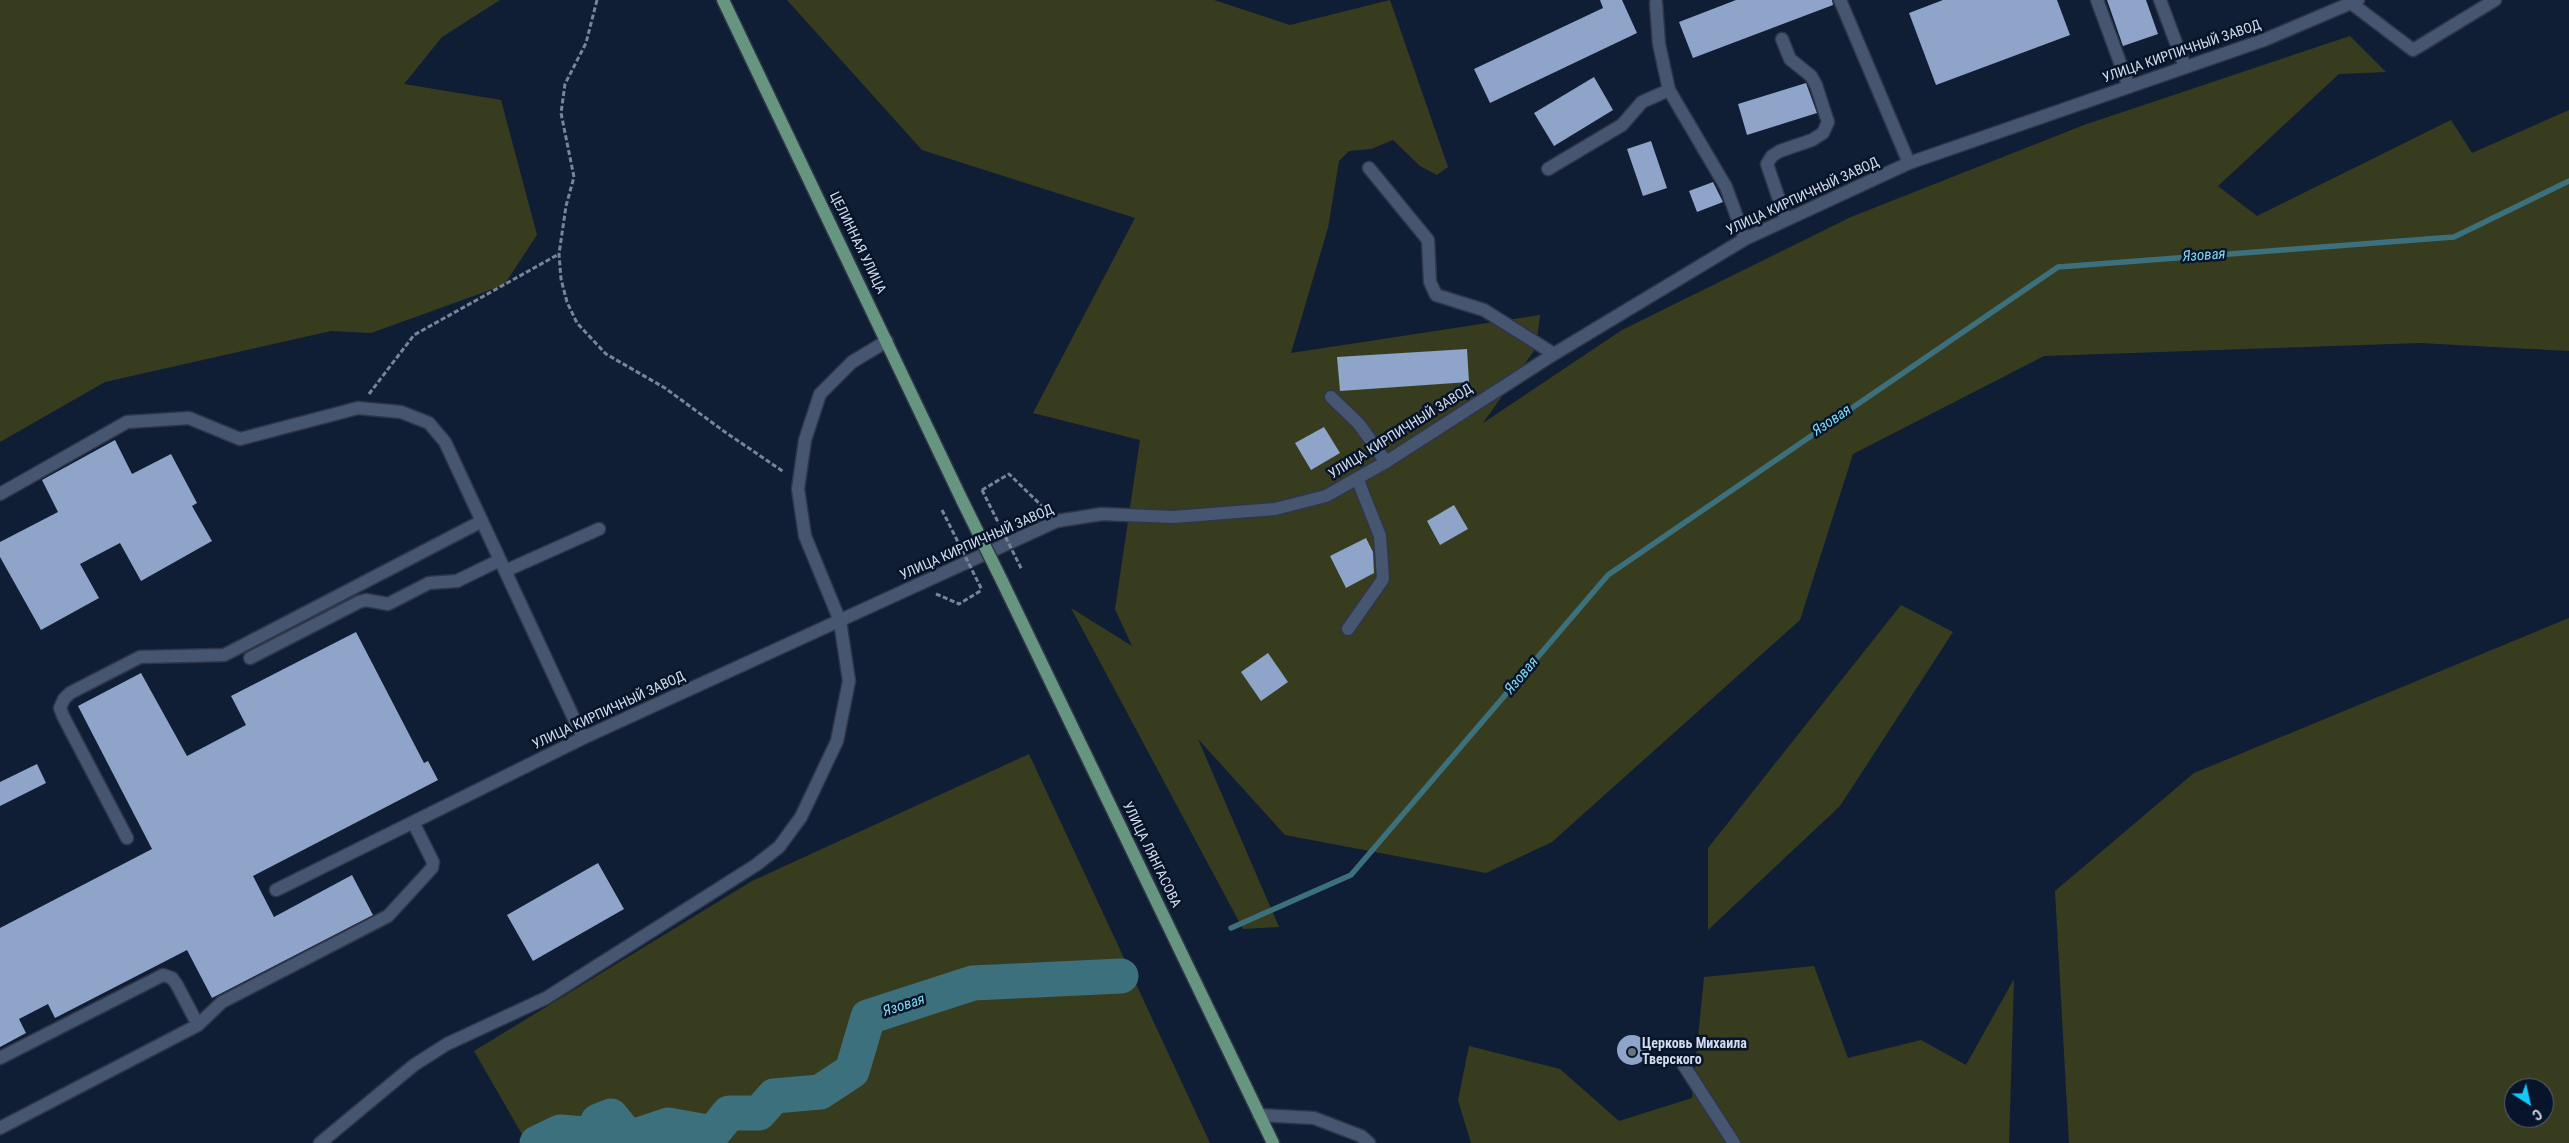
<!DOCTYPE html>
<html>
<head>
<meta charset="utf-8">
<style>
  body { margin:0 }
  #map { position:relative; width:2569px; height:1143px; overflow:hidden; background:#101e35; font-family:"Roboto Condensed",sans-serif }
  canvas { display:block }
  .north { position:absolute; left:2504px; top:1078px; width:50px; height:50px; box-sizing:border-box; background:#07142a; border:1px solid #586477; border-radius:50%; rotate:145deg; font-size:14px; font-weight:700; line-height:20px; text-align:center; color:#d2dbeb }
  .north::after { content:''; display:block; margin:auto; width:18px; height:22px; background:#11cafb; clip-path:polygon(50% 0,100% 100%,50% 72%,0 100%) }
</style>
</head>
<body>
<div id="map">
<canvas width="2569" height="1143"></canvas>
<div class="north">С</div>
</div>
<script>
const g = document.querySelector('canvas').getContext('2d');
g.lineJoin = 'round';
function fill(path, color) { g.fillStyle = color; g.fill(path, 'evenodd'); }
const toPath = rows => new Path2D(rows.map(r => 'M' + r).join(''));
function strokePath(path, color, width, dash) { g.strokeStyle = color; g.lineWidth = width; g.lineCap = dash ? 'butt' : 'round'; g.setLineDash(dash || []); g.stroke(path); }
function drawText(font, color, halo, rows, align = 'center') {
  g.font = font + ' "Roboto Condensed",sans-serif'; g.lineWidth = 5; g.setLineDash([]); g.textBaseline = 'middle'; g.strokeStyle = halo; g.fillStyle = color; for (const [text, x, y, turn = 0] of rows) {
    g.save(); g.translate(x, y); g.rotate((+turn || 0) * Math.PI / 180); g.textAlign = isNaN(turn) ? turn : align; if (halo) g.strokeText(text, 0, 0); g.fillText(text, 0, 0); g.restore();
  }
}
fill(toPath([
  [0,0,500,0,442,37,404,84,501,100,537,235,504,285,371,333,331,331,105,382,0,442],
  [787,0,1214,0,1290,25,1390,0,1448,167,1437,175,1420,166,1393,140,1371,149,1349,151,1339,161,1328,228,1291,353,1540,315,1536,348,1483,423,1622,330,1851,217,2084,125,2350,36,2386,72,2339,74,2218,186,2257,216,2451,120,2472,153,2569,110,2569,351,2420,343,2044,356,1853,454,1800,620,1552,842,1486,873,1285,835,1198,739,1279,927,1243,929,1071,608,1132,646,1115,609,1140,440,1033,413,1135,218,922,150],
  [1901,605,1953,632,1840,806,1708,930,1708,848],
  [2569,618,2569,1143,2069,1143,2055,891,2194,773],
  [2514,1088,2544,1088,2544,1118,2514,1118],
  [1029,754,1210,1143,527,1143,474,1051,752,881],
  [1814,966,1848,1058,1921,1040,1966,1065,2014,979,2009,1143,1471,1143,1458,1100,1469,1046,1560,1069,1619,1121,1692,1098,1704,977]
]), '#373c1e');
strokePath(toPath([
  [1231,928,1351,875,1608,575,2058,267,2454,237,2569,181]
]), '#3d707d', 5.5);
strokePath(toPath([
  [537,1143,560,1132,597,1135,598,1121,611,1116,629,1138,668,1125,713,1133,729,1113,759,1113,774,1096,820,1092,852,1071,868,1017,973,983,1121,976]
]), '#3d707d', 35);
fill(toPath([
  [1600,0,1622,0,1637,33,1490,103,1474,69,1603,8],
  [1736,0,1832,0,1833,5,1693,58,1679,22],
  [1943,0,2057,0,2070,35,1936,85,1909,13],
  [2107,0,2146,0,2158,34,2123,46],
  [1594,77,1613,110,1554,146,1534,113],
  [1806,83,1817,113,1747,135,1738,104],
  [1651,141,1667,188,1643,196,1627,149],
  [1713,182,1723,202,1697,212,1689,191],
  [1467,349,1469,382,1340,391,1337,357],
  [1324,427,1340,453,1311,470,1295,443],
  [115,440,132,474,171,454,197,503,192,506,212,541,141,581,120,543,80,564,99,598,41,630,0,557,0,542,58,512,42,480],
  [1454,505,1468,529,1440,545,1427,521],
  [1366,538,1373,552,1374,573,1346,588,1330,556],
  [356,632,424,763,428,761,438,780,253,876,274,917,352,875,373,915,212,998,187,950,55,1018,48,1004,19,1019,26,1033,0,1047,0,928,152,849,78,706,141,673,187,756,246,725,231,696],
  [1268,653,1288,682,1261,701,1241,672],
  [37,764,46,783,0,806,0,782],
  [598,863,624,909,533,961,507,915],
  '1617 1050a15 15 0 1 1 30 0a15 15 0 1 1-30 0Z'
]), '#8ea4c8');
const minor = toPath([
  [1840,0,1909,163],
  [2097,0,2129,87],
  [2160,0,2185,67],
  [1656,3,1659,44,1669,90],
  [2351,3,2413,50,2495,0],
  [1782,39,1790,59,1811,76,1816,85,1828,122,1823,133,1812,140,1780,151,1772,156,1767,164,1786,220],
  [1369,168,1428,240,1430,282,1436,295,1484,310,1554,354],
  [1548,169,1622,125,1642,102,1669,90,1726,187,1745,239],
  [1331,397,1359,424,1386,462],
  [0,494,127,422,189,418,240,439,358,408,401,412,429,423,445,442,583,738],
  [505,571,599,529],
  [1348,629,1383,579,1380,536,1357,478],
  [250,658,359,602,366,600,388,604,429,583,457,581,500,560],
  [127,838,63,716,60,708,64,699,70,693,140,657,224,655,232,651,482,521],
  [276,890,583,738,1057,521,1102,514,1173,517,1275,509,1326,496,1386,462,1554,354,1745,239,1909,163,2264,40,2358,0],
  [0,1058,163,975,172,978,177,985,198,1025],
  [1683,1064,1734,1143],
  [1259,1115,1314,1118,1361,1136,1369,1143],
  [0,1128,198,1025,222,1002,388,916,432,868,433,862,413,822],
  [320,1143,414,1065,447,1044,546,998,756,865,779,847,801,817,837,741,849,681,840,621,805,536,798,489,805,440,820,394,852,362,887,341]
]);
const major = toPath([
  [723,0,962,500],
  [1002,581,1273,1143]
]);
strokePath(minor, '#2f3649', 15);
strokePath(major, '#2f3649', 15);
strokePath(toPath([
  [597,0,586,43,565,84,561,113,574,177,566,206,559,254,561,279,567,302,577,323,606,354,665,388,725,432,784,472],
  [369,394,414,335,559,254],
  [982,490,1009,474,1046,510],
  [936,594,959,604,982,590]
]), '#798497', 3, [5, 2.5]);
strokePath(minor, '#465670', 12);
strokePath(major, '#679680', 12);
const majorBridge = toPath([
  [962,500,1002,581]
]);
strokePath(majorBridge, '#2f3649', 15, []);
strokePath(toPath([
  [982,490,1022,570],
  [942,510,982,590]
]), '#798497', 3, [5, 2.5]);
strokePath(majorBridge, '#679680', 12);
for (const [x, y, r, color] of [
  [1632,1052,5,"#6b7280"]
]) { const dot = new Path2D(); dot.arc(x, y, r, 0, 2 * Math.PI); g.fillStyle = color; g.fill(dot); strokePath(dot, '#07142a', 2); }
drawText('14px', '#d2dbeb', '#07142a', [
  ["УЛИЦА КИРПИЧНЫЙ ЗАВОД",2182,52,-19],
  ["УЛИЦА КИРПИЧНЫЙ ЗАВОД",1803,197,-25],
  ["ЦЕЛИННАЯ УЛИЦА",857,243,64],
  ["УЛИЦА КИРПИЧНЫЙ ЗАВОД",1401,432,-32],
  ["УЛИЦА КИРПИЧНЫЙ ЗАВОД",977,543,-24],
  ["УЛИЦА КИРПИЧНЫЙ ЗАВОД",609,711,-25],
  ["УЛИЦА ЛЯНГАСОВА",1151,855,64]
]);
drawText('bold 14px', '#d2dbeb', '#07142a', [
  ["Церковь Михаила",1642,1044],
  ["Тверского",1642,1060]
], 'left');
drawText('italic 15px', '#81d8ed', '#07142a', [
  ["Язовая",2204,256,-4],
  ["Язовая",1832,421,-34],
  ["Язовая",1522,676,-50],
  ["Язовая",904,1006,-18]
]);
</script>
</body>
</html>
